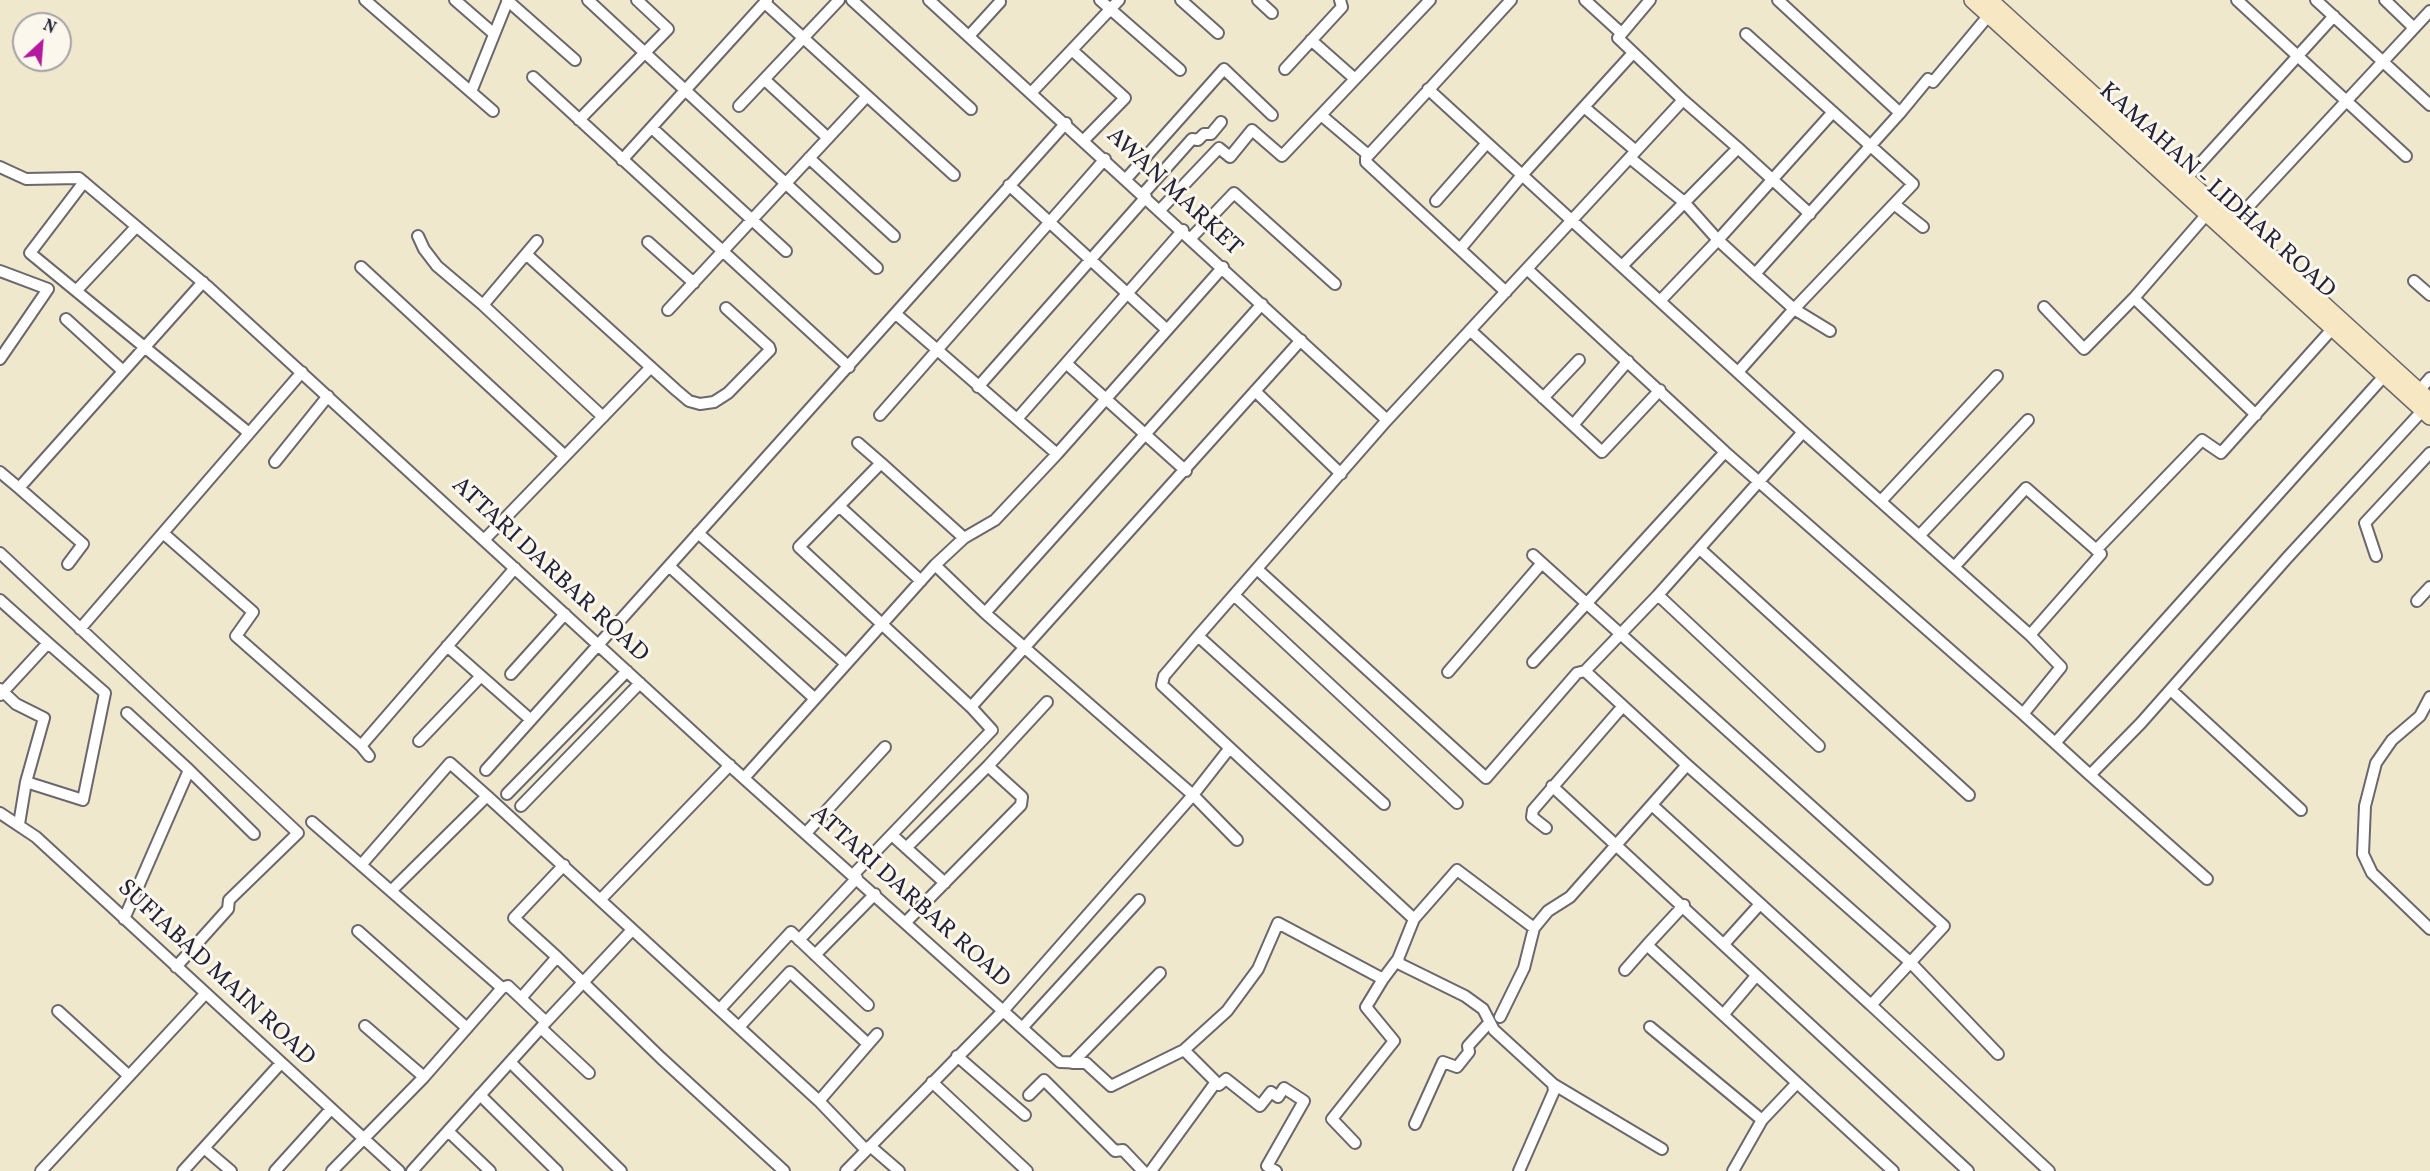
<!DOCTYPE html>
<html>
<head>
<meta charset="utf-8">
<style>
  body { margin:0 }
  #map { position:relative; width:2430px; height:1171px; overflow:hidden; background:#efe8cd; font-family:Vollkorn,serif }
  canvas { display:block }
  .north { position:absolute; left:12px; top:12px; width:60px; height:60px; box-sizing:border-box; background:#fbf7ec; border:2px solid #a4a2a5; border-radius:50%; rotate:26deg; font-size:16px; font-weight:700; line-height:24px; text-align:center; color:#22223b }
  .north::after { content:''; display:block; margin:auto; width:21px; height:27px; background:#b5179e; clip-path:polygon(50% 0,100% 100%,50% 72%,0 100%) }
</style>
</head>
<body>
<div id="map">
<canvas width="2430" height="1171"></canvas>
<div class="north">N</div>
</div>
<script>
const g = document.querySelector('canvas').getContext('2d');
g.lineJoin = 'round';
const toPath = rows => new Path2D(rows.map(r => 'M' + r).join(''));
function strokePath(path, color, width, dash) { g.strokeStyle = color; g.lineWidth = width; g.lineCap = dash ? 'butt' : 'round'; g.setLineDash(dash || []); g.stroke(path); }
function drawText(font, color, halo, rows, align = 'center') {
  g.font = font + ' Vollkorn,serif'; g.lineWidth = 6; g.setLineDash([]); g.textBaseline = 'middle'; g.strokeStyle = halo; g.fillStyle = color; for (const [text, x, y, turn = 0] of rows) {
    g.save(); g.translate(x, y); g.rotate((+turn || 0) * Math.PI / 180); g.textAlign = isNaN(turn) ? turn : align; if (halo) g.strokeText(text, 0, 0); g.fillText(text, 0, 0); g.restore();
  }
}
const street = toPath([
  [365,0,493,111],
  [455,0,493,33],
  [507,0,575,60],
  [588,0,877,268],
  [852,0,971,109],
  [929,0,1387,420],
  [1100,0,1180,70],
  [1181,0,1218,33],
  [1258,0,1272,13],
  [1585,0,1620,32],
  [1778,0,1900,113,1928,79,1933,82,1989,15],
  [2237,0,2406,156],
  [2316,0,2430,105],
  [2385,0,2414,28],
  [765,3,954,175],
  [1746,34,1913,184,1794,309,1830,331],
  [969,36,1000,2],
  [1311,40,1355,79],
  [1073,51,1125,98,1084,140],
  [1285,69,1342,7,1340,0],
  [533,77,849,367],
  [765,80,828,138],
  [1428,89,1803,432,2030,635,2061,667,2023,714,2055,743,2385,375],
  [471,92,508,0],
  [1031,93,1119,0],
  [739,106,839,0],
  [1584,107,1636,151],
  [1321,115,1367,154],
  [579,120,668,29,637,0],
  [652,128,786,251],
  [1738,148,1810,214],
  [809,158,894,236],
  [1630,158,1684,202,1718,240,1833,112],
  [622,160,767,0],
  [0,167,26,179,79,178,207,286,719,756,1060,1062,1086,1063,1111,1086,1184,1050,1227,1011,1258,969,1278,923,1383,979,1366,1007,1394,1041,1332,1119,1355,1143],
  [1126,179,1224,69,1272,115],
  [2186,179,2334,16],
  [84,182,30,253,249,433],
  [1009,185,1166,329],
  [1143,194,1192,139,1198,140,1204,134,1211,134,1221,122],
  [1436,201,1487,143],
  [1894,204,1923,227],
  [1160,210,1219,148,1230,157,1252,130,1282,156,1430,0],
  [2207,214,2134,298,2256,415],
  [2234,222,2430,11],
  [418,236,424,249,437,266,483,305,603,417],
  [1191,238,1234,193,1335,284],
  [648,242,694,283],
  [1460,249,1523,174,1633,53],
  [526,254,676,390,689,401,700,404,714,402,728,393,770,350,769,347,726,308],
  [1622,266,1738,148,1683,100],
  [361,267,565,456],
  [1527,269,1725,452,2023,714],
  [0,271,48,289,0,359],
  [1755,274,1900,113],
  [2414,281,2430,295],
  [77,290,136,227],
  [1506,292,1366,162,1366,158,1511,0],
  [1660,301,1718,240,1755,274,1794,309,1738,372],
  [483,305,537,241],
  [2044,307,2084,349,2134,298],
  [668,310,867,96],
  [896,314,1057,454],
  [66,319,123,371],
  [1470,330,1602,452,1660,390],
  [1067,364,1186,471],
  [978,387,1146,197],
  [1255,391,1341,474],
  [2419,391,2430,378],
  [1543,398,1579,360],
  [880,415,1105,159],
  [1017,419,1183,230],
  [1573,425,1628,361],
  [1803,432,1658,595,1819,746],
  [275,462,328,396],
  [881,463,964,538],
  [0,472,19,488,203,282],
  [19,488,83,544,68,564],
  [1881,501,1997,376],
  [839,506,921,581],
  [163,533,253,612,236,636,361,746],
  [698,533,845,663],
  [1920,535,2028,420],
  [484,540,651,367],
  [1700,549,1969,795],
  [2096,550,2202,440,2221,453,2333,328],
  [0,553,298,833,229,900,228,909,176,967],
  [1533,555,1944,926,1871,1005,2049,1171],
  [2376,556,2365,523,2430,453],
  [935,565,985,613,1262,304],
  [669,566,814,698],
  [1955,566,2026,488,2101,554,2030,635],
  [1257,569,1486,778,1577,673,1585,671],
  [1234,595,1457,803],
  [1658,595,1585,671,1687,765,1910,962,1998,1054],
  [0,600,48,643],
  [2417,601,2430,587],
  [985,613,1193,795,1237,840],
  [80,629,302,372],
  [1198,636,1384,804],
  [447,646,531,720],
  [1533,662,1725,452],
  [1448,672,1542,563],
  [511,674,565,614],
  [0,689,16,704,44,718,26,782,19,824],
  [2171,690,2301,810],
  [0,695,48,643,105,693,83,800,26,782],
  [2430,697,2420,716,2392,740,2376,763,2365,806,2363,854,2372,873,2430,929],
  [971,707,1301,340],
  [419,741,481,676],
  [2055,743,2090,775,2141,723,2287,558,2423,410],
  [369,756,361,746,515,568],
  [189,770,254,834],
  [486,770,1066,123],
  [2090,775,2207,879],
  [744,778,935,565,964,538,995,520,1057,454,1223,267],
  [1552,786,1968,1171],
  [507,794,627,671],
  [1652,805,1871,1005],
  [521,806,640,683],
  [0,813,36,837,399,1171],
  [312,822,502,988,424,1077],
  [1546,828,1532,817,1533,810,1623,706],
  [806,833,885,747],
  [892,835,945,883],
  [906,848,988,766,1047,702],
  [361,865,450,763,487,796],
  [853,875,992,730,971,707,799,547,881,463,858,443],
  [391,891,487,796,819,1101,866,1150],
  [601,899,730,765],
  [124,919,189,770,127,713],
  [1414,919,1162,685,1164,676,1198,636,1387,420,1683,100,1618,38,1650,0],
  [906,922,1021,805,1022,797,988,766],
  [1534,928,1457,870,1414,919,1398,959,1400,964,1465,996,1483,1009,1494,1030,1553,1084,1662,1149],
  [358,931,467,1028],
  [799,940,857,878],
  [1724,944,1760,904],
  [1647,945,1684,905],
  [815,955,875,894],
  [557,957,661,1058,784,1171],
  [1625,970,1647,945,1893,1171],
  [1383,979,1398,959],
  [521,998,557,957,514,918,564,865],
  [720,1009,791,932,868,1005],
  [58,1011,129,1076],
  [1723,1015,1756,976],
  [1500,1017,1524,968,1534,928,1548,911,1570,897,1687,765],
  [546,1022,632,930],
  [739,1027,790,972,868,1044],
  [1650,1027,1762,1120,1797,1083],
  [541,1028,589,1073],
  [1022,1028,1139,900],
  [1184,1050,1219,1085,1226,1079,1260,1106,1271,1092,1278,1097,1284,1088,1304,1101,1267,1166,1276,1171],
  [957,1056,1025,1115],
  [510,1062,621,1171],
  [1072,1063,1160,973],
  [932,1082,1027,1171],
  [480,1095,557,1171],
  [1029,1095,1044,1080,1115,1151,1123,1150,1143,1171],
  [819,1101,877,1034],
  [1415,1124,1443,1062,1457,1067,1469,1052,1468,1046,1488,1024],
  [448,1131,490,1171],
  [870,1146,899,1171],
  [204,1148,231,1171],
  [41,1171,205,994],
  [183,1171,281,1063],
  [275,1171,331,1109],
  [332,1171,424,1077,365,1026],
  [412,1171,546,1022,508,986,502,988],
  [846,1171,1003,1011,1193,795,1229,749],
  [1151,1171,1216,1082],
  [1519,1171,1554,1091,1553,1084],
  [1733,1171,1762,1120]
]);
const secondary = toPath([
  [1972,0,2430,417],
  [1990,0,2430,401]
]);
strokePath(street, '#6a676e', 14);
strokePath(secondary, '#6a676e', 18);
strokePath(street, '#fff', 10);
strokePath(secondary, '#f7e8c3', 15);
drawText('24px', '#22223b', '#fbf7ec', [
  ["KAMAHAN - LIDHAR ROAD",2216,192,42],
  ["AWAN MARKET",1173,193,43],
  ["ATTARI DARBAR ROAD",549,571,43],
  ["ATTARI DARBAR ROAD",909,898,42],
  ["SUFIABAD MAIN ROAD",215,974,43]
]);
</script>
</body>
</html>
